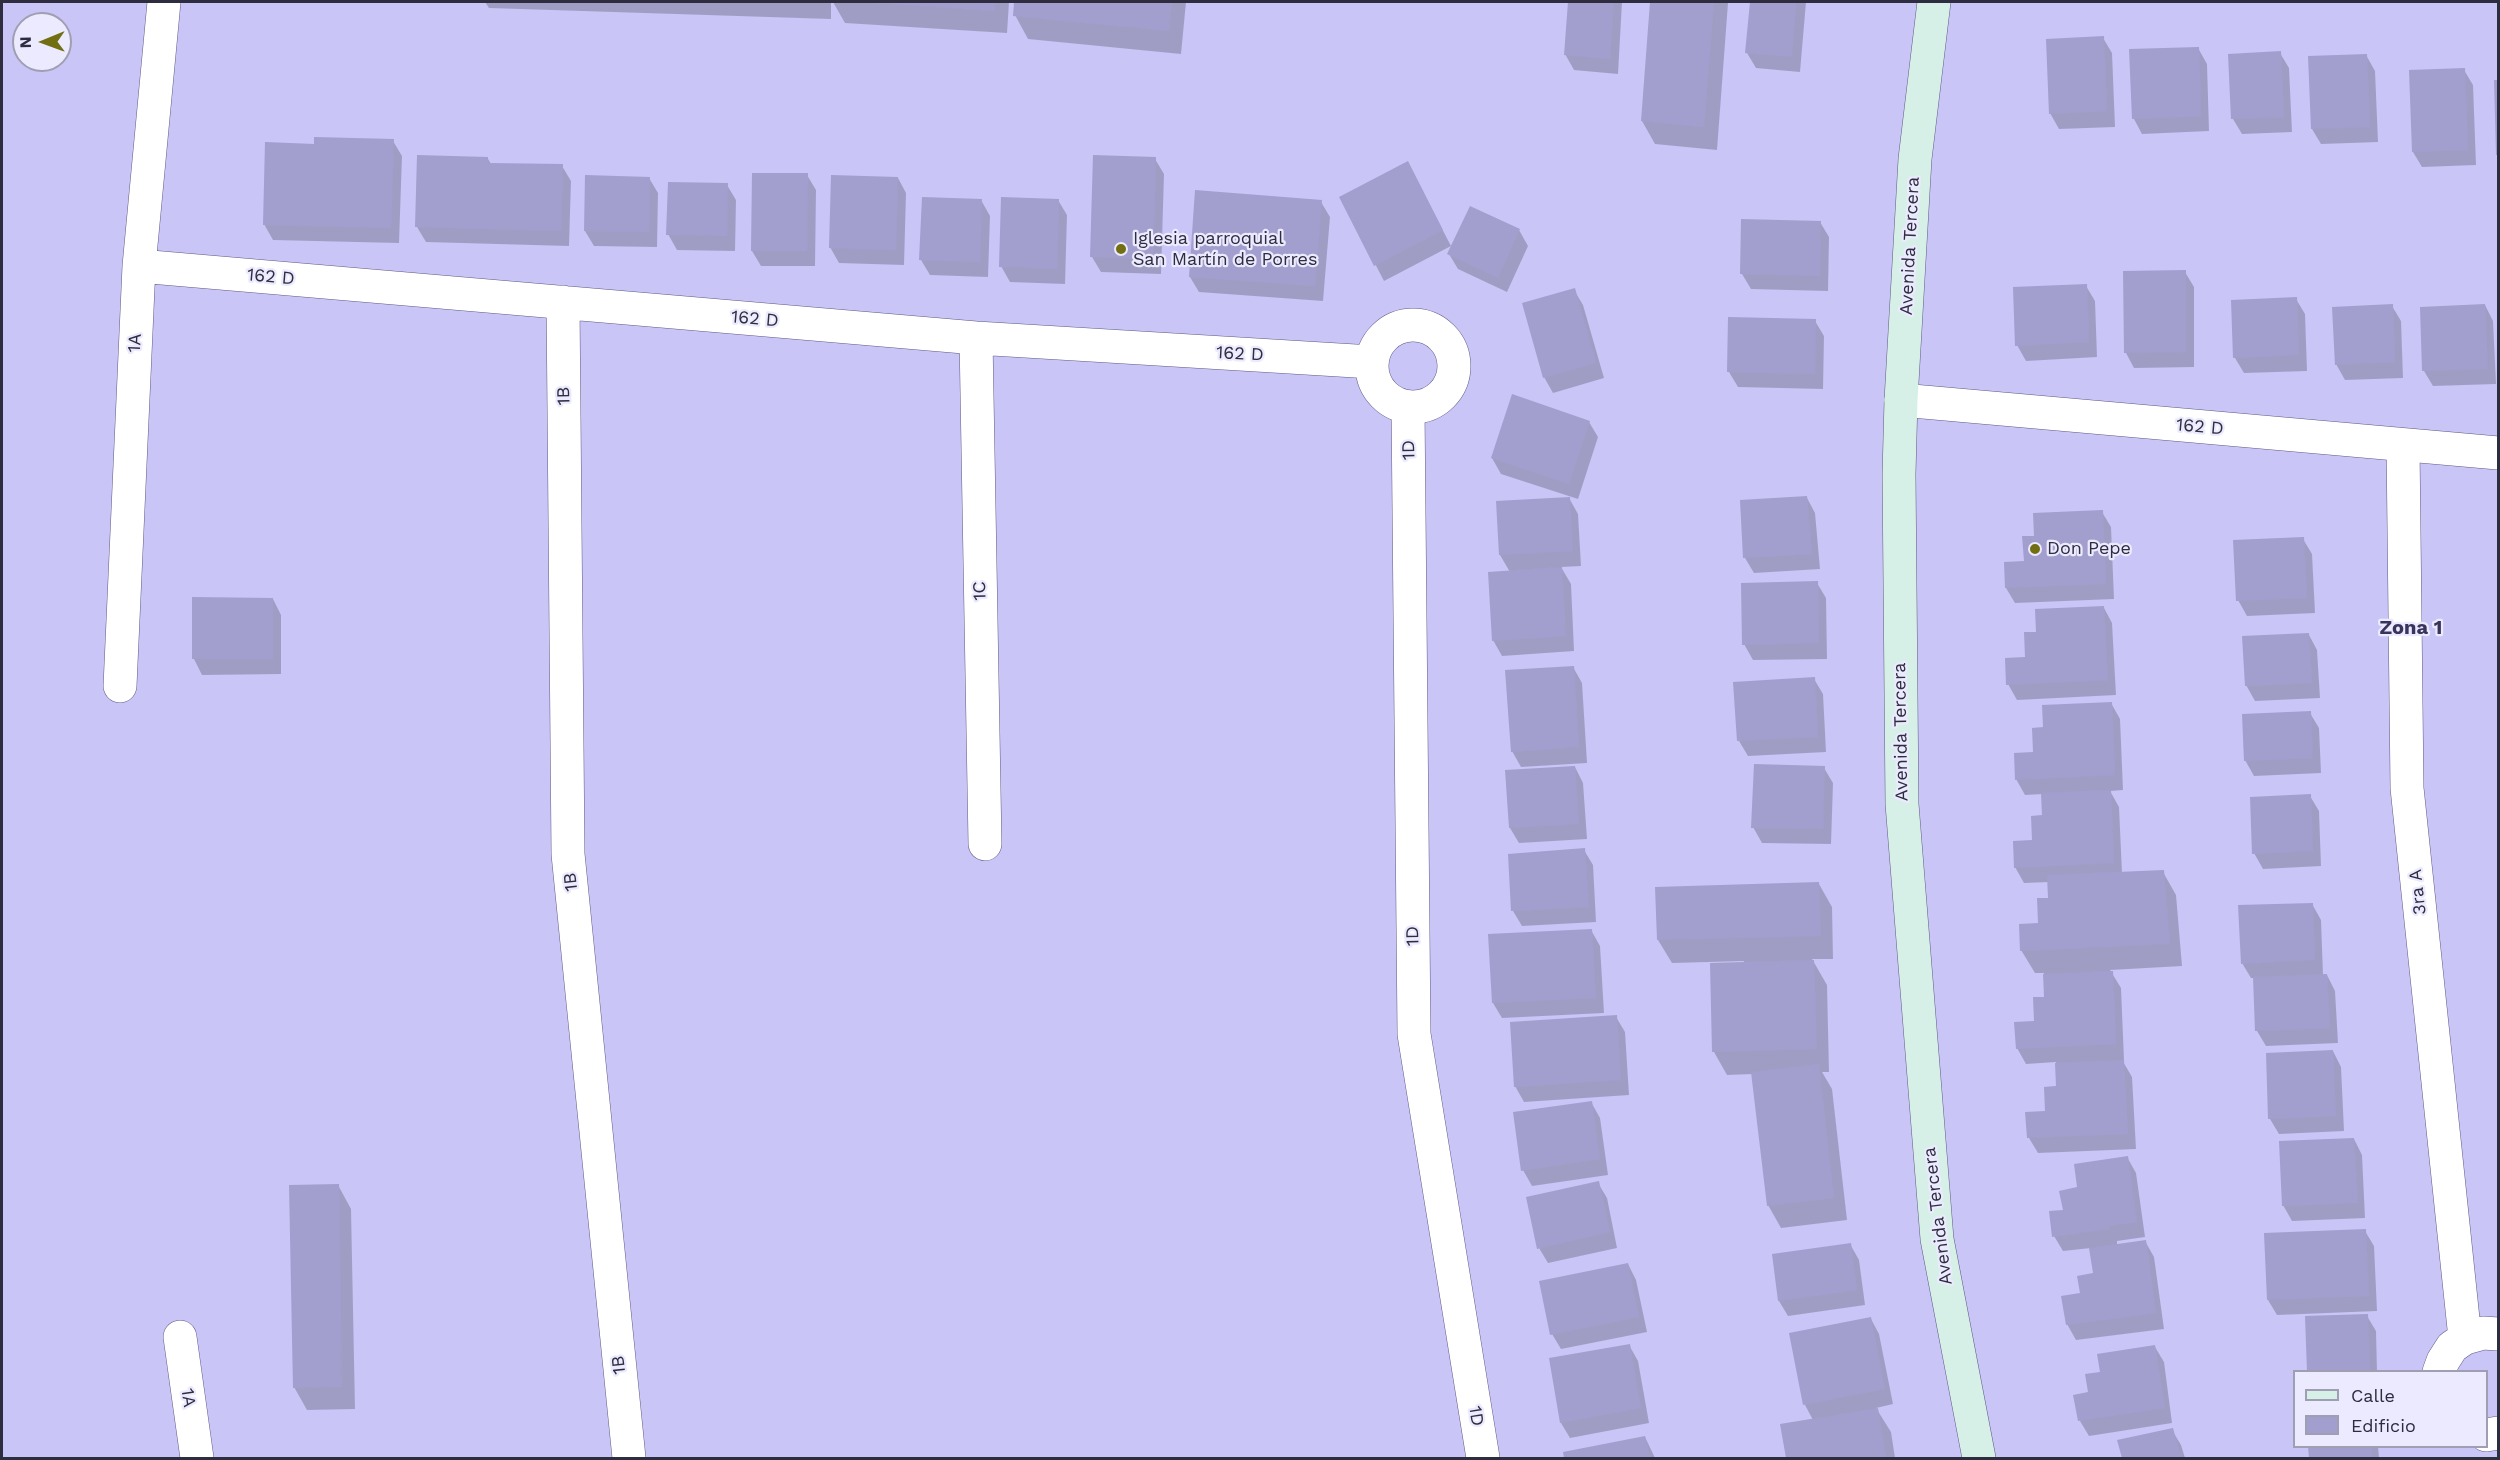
<!DOCTYPE html>
<html>
<head>
<meta charset="utf-8">
<style>
  body { margin:0 }
  #map { position:relative; width:2500px; height:1460px; overflow:hidden; background:#c9c5f6; font-family:"Work Sans",sans-serif }
  canvas { display:block }
  .frame { position:absolute; inset:0; border:3px solid #2e2c3f; pointer-events:none }
  .legend { position:absolute; left:2293px; top:1370px; width:195px; height:78px; box-sizing:border-box; background:#ebeafe; border:2px solid #9f9eb2; margin:0; padding:8px 10px; list-style:none; font-size:18px; color:#2e2c3f }
  .legend li { display:flex; align-items:center; gap:12px; height:30px }
  .legend b { width:30px; border:2px solid #9f9eb2 }
  .north { position:absolute; left:12px; top:12px; width:60px; height:60px; box-sizing:border-box; background:#ebeafe; border:2px solid #9f9eb2; border-radius:50%; rotate:269deg; font-size:16px; font-weight:700; line-height:24px; text-align:center; color:#2e2c3f }
  .north::after { content:''; display:block; margin:auto; width:21px; height:27px; background:#716f11; clip-path:polygon(50% 0,100% 100%,50% 72%,0 100%) }
</style>
</head>
<body>
<div id="map">
<canvas width="2500" height="1460"></canvas>
<div class="frame"></div>
<ul class="legend">
<li><b style="height:8px;background:#d7f0e7"></b>Calle</li>
<li><b style="height:16px;background:#a29ecd"></b>Edificio</li>
</ul>
<div class="north">N</div>
</div>
<script>
const g = document.querySelector('canvas').getContext('2d');
g.lineJoin = 'round';
function fill(path, color) { g.fillStyle = color; g.fill(path, 'evenodd'); }
const toPath = rows => new Path2D(rows.map(r => 'M' + r).join(''));
function strokePath(path, color, width, dash) { g.strokeStyle = color; g.lineWidth = width; g.lineCap = dash ? 'butt' : 'round'; g.setLineDash(dash || []); g.stroke(path); }
function drawText(font, color, halo, rows, align = 'center') {
  g.font = font + ' "Work Sans",sans-serif'; g.lineWidth = 4.5; g.setLineDash([]); g.textBaseline = 'middle'; g.strokeStyle = halo; g.fillStyle = color; for (const [text, x, y, turn = 0] of rows) {
    g.save(); g.translate(x, y); g.rotate((+turn || 0) * Math.PI / 180); g.textAlign = isNaN(turn) ? turn : align; if (halo) g.strokeText(text, 0, 0); g.fillText(text, 0, 0); g.restore();
  }
}
fill(toPath([
  [485,2,831,2,831,19,489,8],
  [833,2,1009,2,1007,33,845,23],
  [1016,2,1186,2,1181,54,1028,39,1015,15],
  [1569,2,1622,2,1618,74,1574,70,1565,54],
  [1652,2,1728,3,1717,150,1655,144,1642,121],
  [1751,2,1806,2,1800,72,1756,68,1747,53],
  [2103,38,2112,53,2115,127,2059,129,2050,113],
  [2198,48,2207,64,2209,131,2142,134,2134,119],
  [2280,53,2289,68,2292,132,2242,134,2233,119],
  [2366,55,2375,71,2378,142,2321,144,2312,129],
  [2464,70,2473,85,2476,165,2422,167,2413,152],
  [2495,82,2498,82,2498,157,2498,155],
  [393,141,402,156,399,243,273,240,264,224],
  [488,159,491,164,562,166,571,181,569,246,426,242,417,227],
  [1155,159,1164,174,1161,274,1101,272,1092,257],
  [807,175,816,190,815,266,761,266,752,251],
  [649,178,658,193,657,247,594,246,585,231],
  [898,178,906,193,904,265,839,263,830,247],
  [1416,179,1451,246,1384,281,1341,198],
  [727,185,736,200,735,251,677,250,668,234],
  [981,200,990,216,988,277,930,275,921,260],
  [1058,200,1067,215,1065,284,1010,282,1001,266],
  [1321,202,1330,217,1323,301,1199,292,1190,277],
  [1820,222,1829,237,1828,291,1751,289,1742,274],
  [1519,230,1528,246,1507,292,1458,269,1449,254],
  [2185,272,2194,287,2194,367,2134,368,2126,353],
  [2086,286,2095,301,2097,357,2026,361,2017,345],
  [1574,290,1583,305,1604,378,1553,393,1544,377],
  [2296,299,2305,314,2307,371,2244,373,2235,358,2233,302],
  [2485,305,2493,321,2496,384,2433,386,2424,371],
  [2392,306,2401,321,2403,378,2345,380,2336,364],
  [1815,321,1824,336,1823,389,1738,387,1729,372],
  [1589,422,1598,437,1578,499,1501,474,1492,458],
  [1569,498,1578,514,1581,566,1561,567,1571,584,1574,651,1502,656,1493,640,1510,572,1500,555,1497,502],
  [1807,498,1815,513,1820,569,1754,573,1745,558],
  [2102,512,2111,527,2114,599,2015,603,2006,588,2025,562,2036,537],
  [2303,539,2312,554,2315,613,2247,616,2238,600],
  [1817,583,1826,598,1827,659,1753,660,1744,644],
  [194,599,273,599,281,615,281,674,202,675,194,659],
  [2104,608,2112,623,2116,695,2017,700,2008,684,2027,659,2037,634],
  [2309,635,2317,650,2320,698,2255,701,2246,685],
  [1573,667,1582,683,1587,763,1521,767,1512,751],
  [1814,679,1823,694,1826,752,1748,756,1739,741],
  [2111,703,2120,719,2123,790,2110,791,2119,807,2122,873,2163,872,2176,895,2182,966,2110,970,2121,988,2124,1060,2122,1060,2132,1077,2136,1149,2038,1153,2029,1138,2047,1112,2057,1087,2056,1062,2026,1064,2017,1048,2035,1022,2046,998,2044,973,2035,973,2021,950,2040,924,2050,900,2049,882,2024,883,2015,867,2034,841,2044,816,2043,794,2025,795,2016,779,2035,753,2045,728],
  [2310,713,2319,728,2321,773,2254,776,2245,760],
  [1575,767,1583,783,1587,839,1519,843,1510,828],
  [1824,768,1833,783,1831,844,1762,843,1753,827],
  [2310,796,2319,811,2321,866,2263,869,2254,853],
  [1584,850,1593,865,1596,922,1522,926,1513,911],
  [1819,884,1832,907,1833,959,1812,959,1827,985,1829,1072,1822,1072,1832,1089,1847,1220,1781,1228,1768,1205,1753,1074,1727,1075,1714,1052,1744,961,1672,963,1658,940],
  [2312,904,2321,920,2323,975,2327,975,2335,991,2338,1043,2266,1046,2257,1031,2255,978,2251,978,2242,963],
  [1591,930,1600,946,1604,1013,1502,1018,1493,1003],
  [1616,1017,1625,1032,1629,1095,1524,1102,1515,1086],
  [2333,1051,2341,1067,2344,1131,2279,1134,2270,1119],
  [1591,1102,1600,1118,1608,1175,1532,1186,1523,1170],
  [2354,1139,2362,1155,2365,1218,2292,1221,2283,1205],
  [2127,1157,2136,1173,2145,1237,2117,1241,2117,1245,2145,1241,2154,1257,2164,1329,2076,1340,2067,1324,2082,1294,2095,1274,2091,1248,2063,1251,2054,1236,2064,1211],
  [1598,1183,1607,1198,1617,1248,1548,1263,1539,1248],
  [338,1185,351,1209,355,1409,307,1410,294,1387],
  [2365,1231,2374,1246,2377,1311,2277,1315,2268,1300],
  [1850,1244,1859,1260,1865,1305,1788,1316,1779,1301,1773,1255],
  [1628,1264,1636,1280,1647,1332,1561,1349,1552,1334],
  [2367,1316,2376,1331,2377,1372,2309,1372],
  [1871,1319,1879,1334,1893,1404,1876,1408,1891,1432,1895,1458,1787,1458,1782,1425,1813,1420,1805,1405],
  [1629,1345,1638,1361,1649,1423,1570,1438,1561,1423],
  [2155,1347,2164,1362,2172,1423,2089,1436,2080,1421,2075,1397,2090,1393],
  [2172,1430,2181,1445,2185,1458,2123,1458,2119,1441],
  [1645,1437,1655,1458,1565,1458,1564,1453],
  [2310,1446,2378,1446,2379,1458,2310,1458]
]), '#0003');
fill(toPath([
  [877,2,995,2,995,11,877,3],
  [1014,2,1172,2,1169,31,1013,16],
  [1568,2,1614,2,1610,59,1564,55],
  [1650,2,1714,2,1704,127,1641,121],
  [1750,2,1796,2,1792,57,1745,53],
  [2104,36,2107,111,2049,114,2046,39],
  [2199,47,2201,116,2132,119,2129,49],
  [2281,51,2284,117,2231,119,2228,54],
  [2367,54,2370,127,2311,129,2308,56],
  [2465,68,2468,150,2412,152,2409,70],
  [2494,80,2498,80,2498,155,2496,155],
  [314,137,394,139,391,228,263,225,265,142,314,144],
  [417,155,488,157,488,163,563,164,561,231,415,227],
  [1093,155,1156,157,1153,259,1090,257],
  [1408,161,1443,230,1374,266,1339,197],
  [752,173,808,173,807,251,751,251],
  [585,175,650,177,649,232,584,231],
  [831,175,898,177,896,250,829,248],
  [668,182,728,183,727,236,666,235],
  [1195,190,1322,200,1315,286,1189,277],
  [922,197,982,199,980,262,919,260],
  [1001,197,1059,199,1057,269,999,267],
  [1470,206,1520,229,1498,278,1447,254],
  [1741,219,1821,221,1820,276,1740,274],
  [2186,270,2186,352,2124,353,2123,271],
  [2087,284,2089,342,2015,346,2013,287],
  [1575,288,1596,363,1543,378,1522,303],
  [2297,297,2299,355,2233,358,2231,300],
  [2393,304,2395,362,2335,365,2332,307],
  [2485,304,2488,369,2422,371,2420,307],
  [1728,317,1816,319,1815,374,1727,372],
  [1512,394,1590,421,1569,484,1491,458],
  [1807,496,1812,554,1743,558,1740,500],
  [1570,497,1573,551,1499,555,1496,501],
  [2103,510,2106,584,2005,588,2004,562,2024,561,2022,536,2034,536,2033,513],
  [2304,537,2307,598,2236,601,2233,540],
  [1562,567,1566,636,1492,641,1488,572],
  [1818,581,1819,643,1742,645,1741,583],
  [192,597,273,598,273,659,192,659],
  [2104,606,2108,680,2006,685,2005,658,2025,657,2024,632,2036,632,2035,609],
  [2309,633,2312,683,2245,686,2242,636],
  [1574,666,1579,747,1511,752,1505,670],
  [1815,677,1818,737,1737,741,1733,682],
  [2112,702,2115,775,2015,780,2014,753,2033,752,2032,728,2043,727,2042,705],
  [2311,711,2313,758,2244,761,2242,714],
  [1754,764,1825,766,1823,829,1751,828],
  [1575,766,1579,824,1509,828,1505,770],
  [2111,790,2114,863,2014,868,2013,841,2032,840,2031,816,2042,815,2041,793],
  [2311,794,2313,851,2252,854,2250,797],
  [1585,848,1589,907,1511,911,1508,854],
  [2164,870,2170,944,2020,951,2019,924,2038,923,2037,898,2048,898,2047,875],
  [1819,882,1821,936,1657,940,1655,887],
  [2313,903,2315,960,2241,964,2238,905],
  [1592,929,1596,998,1492,1003,1488,934],
  [1814,960,1817,1049,1712,1052,1710,963],
  [2113,971,2116,1044,2016,1049,2014,1022,2034,1021,2033,997,2044,997,2043,974],
  [2327,974,2330,1028,2255,1031,2253,977],
  [1617,1015,1621,1080,1514,1087,1510,1022],
  [2333,1050,2336,1116,2268,1119,2266,1053],
  [2124,1060,2128,1134,2027,1138,2025,1112,2045,1111,2044,1087,2056,1086,2055,1063],
  [1819,1064,1834,1198,1767,1206,1751,1072],
  [1592,1101,1600,1159,1521,1171,1513,1112],
  [2354,1138,2358,1203,2282,1206,2279,1141],
  [2128,1156,2137,1222,2109,1226,2109,1229,2052,1237,2049,1211,2063,1210,2059,1191,2077,1187,2074,1164],
  [1599,1181,1610,1232,1537,1249,1526,1197],
  [339,1184,342,1387,293,1388,289,1185],
  [2366,1229,2369,1296,2267,1300,2264,1233],
  [2146,1240,2156,1313,2066,1325,2061,1296,2080,1293,2077,1276,2093,1273,2089,1248],
  [1851,1243,1857,1290,1778,1301,1772,1254],
  [1628,1263,1639,1317,1550,1335,1539,1281],
  [2368,1314,2370,1372,2307,1372,2305,1316],
  [1871,1317,1885,1389,1803,1405,1789,1333],
  [1630,1344,1641,1408,1560,1423,1549,1358],
  [2155,1345,2165,1408,2078,1421,2073,1395,2088,1392,2085,1374,2100,1372,2097,1354],
  [1878,1408,1886,1458,1786,1458,1780,1424],
  [2173,1428,2181,1458,2122,1458,2117,1440],
  [1645,1436,1650,1458,1564,1458,1563,1452],
  [2308,1446,2371,1446,2372,1458,2309,1458]
]), '#a29ecd');
const street = toPath([
  [139,266,976,338,1372,362],
  [563,302,568,854,629,1458],
  '1372 366a41 41 0 1 1 82 0a41 41 0 1 1-82 0Z',
  [976,338,985,844],
  [1901,400,2498,453],
  [1408,407,1414,1034,1483,1458],
  [2403,445,2407,788,2465,1338],
  [120,686,139,266,164,2],
  [180,1337,197,1458],
  [2439,1372,2443,1361,2452,1347,2465,1338,2483,1333,2498,1334],
  [2486,1435,2498,1433]
]);
const secondary = toPath([
  [1934,2,1915,159,1901,400,1899,474,1902,804,1937,1239,1979,1458]
]);
strokePath(street, '#5e5984', 34);
strokePath(secondary, '#5e5984', 34);
strokePath(street, '#fff', 33);
strokePath(secondary, '#d7f0e7', 33);
for (const [x, y, r, color] of [
  [1121,249,6,"#716f11"],
  [2035,549,6,"#716f11"]
]) { const dot = new Path2D(); dot.arc(x, y, r, 0, 2 * Math.PI); g.fillStyle = color; g.fill(dot); strokePath(dot, '#ebeafe', 2); }
drawText('18px', '#2e2c3f', '#ebeafe', [
  ["Iglesia parroquial",1133,239],
  ["San Martín de Porres",1133,260],
  ["Don Pepe",2047,549]
], 'left');
drawText('18px', '#2e2c3f', '#ebeafe', [
  ["Avenida Tercera",1910,246,-87],
  ["162 D",271,277,5],
  ["162 D",755,319,5],
  ["1A",135,343,-87],
  ["162 D",1240,354,3],
  ["1B",564,396,-91],
  ["162 D",2200,427,5],
  ["1D",1409,450,-91],
  ["1C",980,591,-91],
  ["Avenida Tercera",1901,732,-91],
  ["1B",571,882,-96],
  ["3ra A",2418,892,-96],
  ["1D",1413,936,-91],
  ["Avenida Tercera",1938,1216,-97],
  ["1B",619,1365,-96],
  ["1A",188,1398,82],
  ["1D",1476,1416,81]
]);
drawText('bold 20px', '#39345c', '#ebeafe', [
  ["Zona 1",2411,628]
]);
</script>
</body>
</html>
